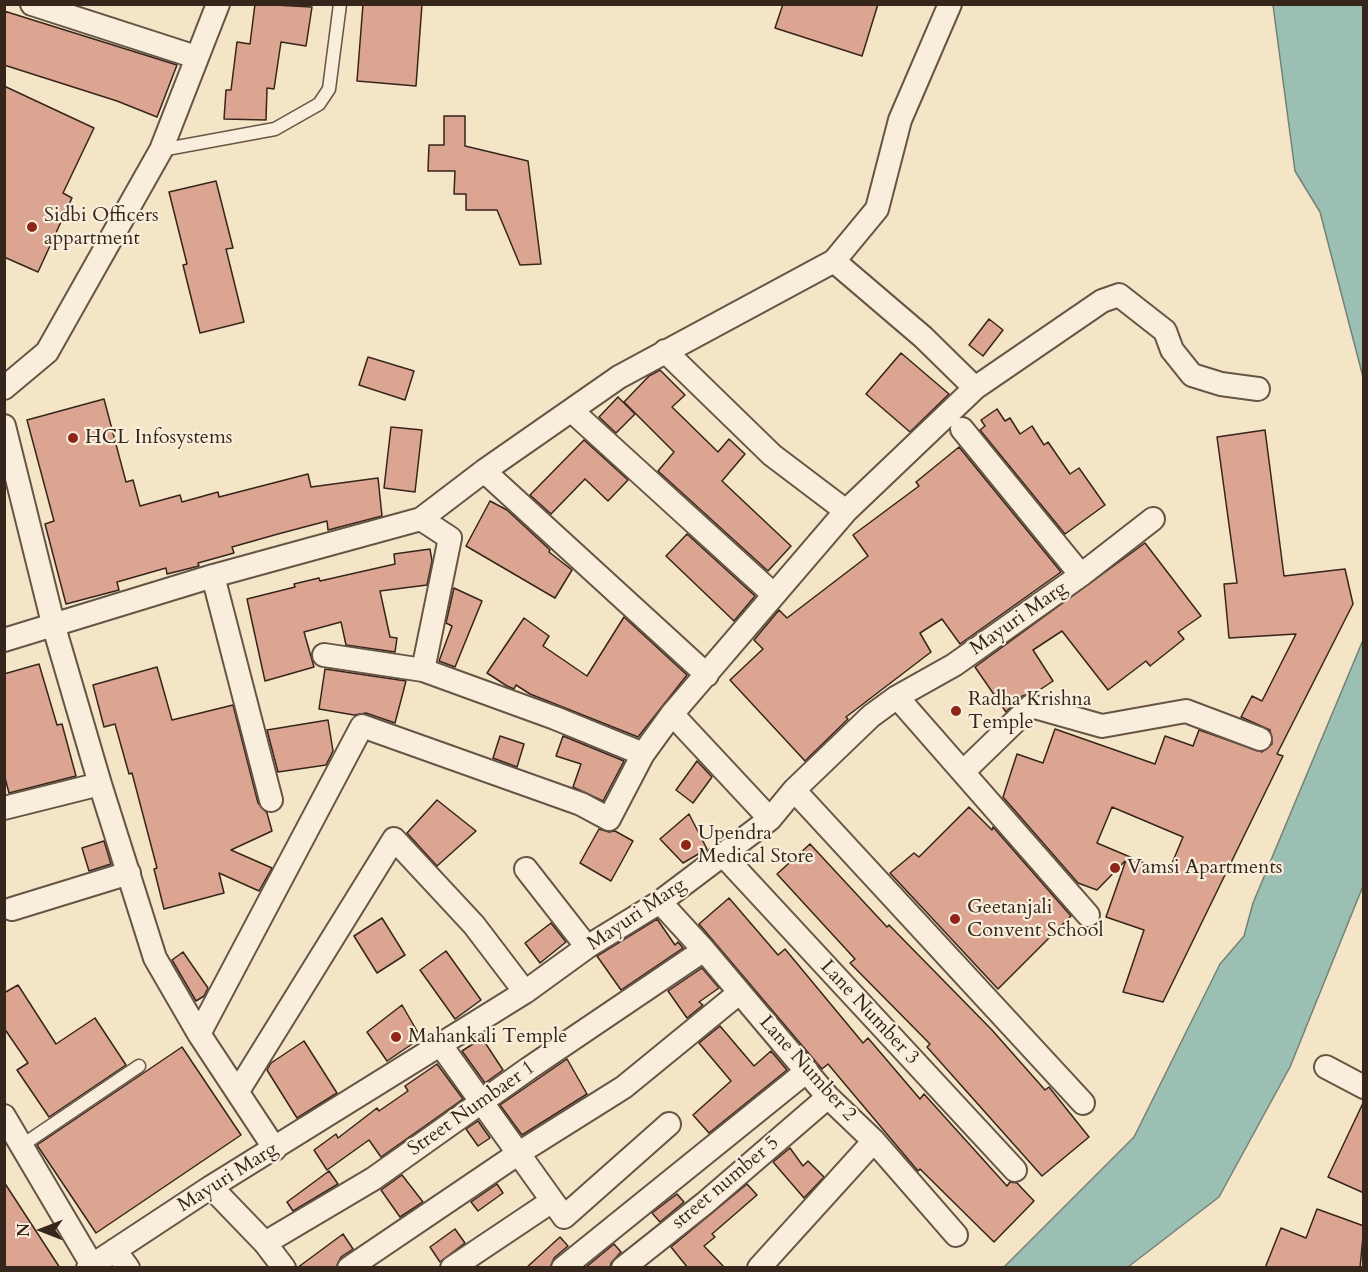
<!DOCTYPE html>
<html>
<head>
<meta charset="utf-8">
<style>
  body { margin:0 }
  #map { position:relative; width:1368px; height:1272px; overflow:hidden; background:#f5e5c7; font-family:Cardo,serif }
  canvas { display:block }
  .frame { position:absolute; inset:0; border:6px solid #36251b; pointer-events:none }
  .north { position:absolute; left:12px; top:1200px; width:60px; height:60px; -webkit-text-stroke:4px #f8eedb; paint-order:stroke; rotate:270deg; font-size:16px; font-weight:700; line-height:24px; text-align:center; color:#36251b }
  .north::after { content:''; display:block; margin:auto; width:21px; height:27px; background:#36251b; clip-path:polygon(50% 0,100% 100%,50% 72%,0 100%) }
</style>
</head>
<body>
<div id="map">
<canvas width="1368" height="1272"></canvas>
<div class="frame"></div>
<div class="north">N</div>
</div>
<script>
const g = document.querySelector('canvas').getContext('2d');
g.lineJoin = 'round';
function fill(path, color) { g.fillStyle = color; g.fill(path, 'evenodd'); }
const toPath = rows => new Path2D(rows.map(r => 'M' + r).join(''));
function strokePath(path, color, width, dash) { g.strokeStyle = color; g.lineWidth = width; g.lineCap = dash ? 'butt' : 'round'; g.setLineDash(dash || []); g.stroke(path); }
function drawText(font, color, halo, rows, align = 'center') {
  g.font = font + ' Cardo,serif'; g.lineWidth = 4.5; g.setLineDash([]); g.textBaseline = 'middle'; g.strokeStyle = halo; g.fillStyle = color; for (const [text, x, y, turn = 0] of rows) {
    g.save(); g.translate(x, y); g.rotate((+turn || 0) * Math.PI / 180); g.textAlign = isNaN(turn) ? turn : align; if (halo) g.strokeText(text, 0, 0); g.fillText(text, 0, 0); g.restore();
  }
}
const water = toPath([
  [1273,5,1363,5,1363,377,1320,212,1295,171,1273,5],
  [1363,640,1363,886,1290,1067,1219,1197,1128,1267,1004,1267,1134,1137,1220,964,1244,936,1253,903,1363,640]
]);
fill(water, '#9cbfb3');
strokePath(water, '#738176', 1.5);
const building = toPath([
  [255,4,312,7,306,46,281,42,274,89,267,88,266,120,224,119,226,90,231,90,237,42,250,44,255,4],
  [363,4,422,4,416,86,357,81,363,4],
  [783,4,878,4,862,56,775,28,783,4],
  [4,11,177,65,157,117,117,101,4,65,4,11],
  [4,86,94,128,63,193,72,198,38,272,4,257,4,86],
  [444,116,465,116,465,146,528,161,541,264,520,265,497,210,466,210,466,194,454,194,455,171,428,171,429,145,444,145,444,116],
  [216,181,233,248,226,249,244,322,200,333,183,265,187,264,169,192,216,181],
  [989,319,1003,330,983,356,969,345,989,319],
  [901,353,949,394,910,432,866,394,901,353],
  [368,357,414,371,405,400,359,385,368,357],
  [660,370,685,395,672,407,718,452,729,439,745,454,722,481,791,546,768,571,658,471,674,452,624,402,649,376,660,370],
  [618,397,635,414,616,433,599,417,618,397],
  [104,399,126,482,133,480,140,506,180,495,182,502,218,492,219,497,308,474,311,487,378,478,382,516,328,530,327,521,278,534,232,547,234,553,198,563,199,566,167,574,166,568,117,582,119,590,66,604,45,524,54,521,27,420,104,399],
  [997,409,1005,421,1010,418,1020,434,1032,426,1044,445,1048,442,1070,474,1079,468,1105,505,1065,534,980,430,985,426,981,420,997,409],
  [391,427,422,430,415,492,384,488,391,427],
  [1265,430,1284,576,1345,569,1353,604,1277,754,1283,756,1163,1002,1123,992,1144,930,1106,917,1126,860,1097,890,1078,883,1003,797,1017,754,1043,763,1055,729,1155,764,1165,736,1193,746,1199,730,1262,752,1272,744,1270,730,1241,717,1252,696,1262,701,1296,634,1229,638,1224,584,1237,583,1217,437,1265,430],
  [1112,807,1183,837,1168,873,1097,843,1112,807],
  [584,440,628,480,608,501,585,479,551,514,530,495,584,440],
  [959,447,1061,572,960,644,942,619,920,633,931,652,846,717,848,719,805,761,730,680,763,649,754,640,779,610,787,618,868,556,853,535,919,486,916,482,959,447],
  [490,501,507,510,550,550,549,552,572,570,555,598,466,546,490,501],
  [687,534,755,596,734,621,666,556,687,534],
  [1145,543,1201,616,1178,632,1184,639,1150,666,1146,661,1108,690,1062,631,1033,650,1053,681,1035,693,1022,696,1006,712,975,667,1145,543],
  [430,549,432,561,427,585,380,591,390,637,397,638,395,652,346,645,341,622,304,632,314,667,265,681,247,599,295,587,294,584,319,578,320,581,395,564,394,554,430,549],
  [454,588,482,601,455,667,439,661,452,626,446,623,454,588],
  [624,617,687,675,638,737,530,694,516,685,514,689,507,686,487,673,524,618,549,636,543,646,587,676,624,617],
  [39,664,57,725,62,724,76,776,9,793,4,774,4,674,39,664],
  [157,667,172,720,233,705,258,803,267,813,272,831,231,850,272,868,259,891,219,873,224,893,164,909,154,869,157,868,132,773,129,774,115,724,104,727,93,685,157,667],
  [325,669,406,681,395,723,366,713,354,715,319,709,325,669],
  [328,720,333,751,326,765,278,772,267,730,328,720],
  [500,736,524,744,517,767,493,758,500,736],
  [563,736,624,761,603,801,573,787,581,764,556,756,563,736],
  [697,761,712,777,693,803,676,790,697,761],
  [437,800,476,831,437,866,407,833,437,800],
  [969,807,992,830,993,827,1071,916,998,989,890,873,914,853,919,857,969,807],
  [689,814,707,849,683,863,660,839,689,814],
  [599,829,609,832,615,831,633,841,611,881,580,863,599,829],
  [104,841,111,864,89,871,82,848,104,841],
  [810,844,887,927,889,925,992,1030,1045,1090,1049,1087,1089,1137,1042,1176,927,1047,930,1044,850,963,855,959,777,874,810,844],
  [729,898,778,955,785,949,863,1043,868,1038,920,1099,924,1094,1007,1186,1010,1182,1017,1183,1034,1201,994,1242,920,1169,918,1171,828,1064,822,1069,699,924,729,898],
  [382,918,405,955,377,973,354,936,382,918],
  [657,919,675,945,678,942,683,948,621,990,597,956,657,919],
  [551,923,566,942,540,963,525,943,551,923],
  [446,951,481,1000,455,1019,420,970,446,951],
  [183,952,208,988,204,996,196,1001,172,960,183,952],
  [702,968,719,988,699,1002,703,1005,687,1018,668,991,702,968],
  [18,985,56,1044,95,1018,126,1065,49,1117,17,1070,28,1063,4,1028,4,993,18,985],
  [402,1005,421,1038,387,1061,367,1032,402,1005],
  [720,1026,754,1066,771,1051,787,1070,709,1133,693,1115,731,1081,699,1043,720,1026],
  [482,1038,503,1070,485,1083,462,1051,482,1038],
  [304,1041,337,1093,297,1118,267,1070,271,1063,304,1041],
  [182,1047,241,1135,96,1233,37,1145,182,1047],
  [567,1059,587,1094,522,1135,500,1105,567,1059],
  [437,1064,463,1099,381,1157,369,1140,327,1170,314,1150,336,1134,338,1138,377,1108,379,1111,408,1091,405,1086,437,1064],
  [1364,1101,1364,1193,1328,1177,1364,1101],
  [478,1121,490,1138,478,1146,466,1129,478,1121],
  [790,1148,803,1166,808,1161,824,1177,804,1198,773,1162,790,1148],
  [329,1171,338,1184,293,1211,287,1202,329,1171],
  [402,1175,423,1202,400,1217,381,1190,402,1175],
  [4,1182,60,1268,4,1268,4,1182],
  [497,1184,503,1193,478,1211,471,1202,497,1184],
  [747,1184,757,1195,712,1234,715,1237,704,1246,725,1268,688,1268,671,1247,747,1184],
  [677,1194,684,1202,660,1222,652,1213,677,1194],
  [1317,1209,1364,1226,1360,1268,1265,1268,1281,1228,1306,1238,1317,1209],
  [455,1229,465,1243,440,1262,430,1247,455,1229],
  [343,1234,353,1249,341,1257,336,1268,297,1268,343,1234],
  [560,1237,568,1246,554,1258,550,1268,526,1268,560,1237],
  [614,1244,621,1252,611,1263,610,1268,585,1268,614,1244]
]);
fill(building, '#dba591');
strokePath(building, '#36251b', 1.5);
const lane = toPath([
  [161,150,275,129,319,104,329,89,340,4],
  [21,1146,139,1066]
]);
const street = toPath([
  [32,4,196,57],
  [834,261,877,209,900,120,950,4],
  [665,351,772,455,846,511],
  [4,388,47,352,161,150,218,4],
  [572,411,773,594],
  [4,426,54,627,100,784,155,958,199,1034,275,1149],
  [962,429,1081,575],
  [484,471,707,675],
  [421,519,450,538,423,670,555,718,643,754],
  [213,576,271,800],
  [4,640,213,576,421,519,484,471,619,377,834,261,923,337,975,388],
  [324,655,423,670],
  [897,697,1088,915],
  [672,714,770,819],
  [963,772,1031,706,1102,726,1186,711,1260,739],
  [794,790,1083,1103],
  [4,808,100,784],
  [724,856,1015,1170],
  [526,869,587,947],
  [660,902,704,950,828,1097,874,1141,956,1235],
  [12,909,129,873],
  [199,1034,362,726,581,804,609,819,643,754,672,714,846,511,975,388,1102,301,1119,295,1165,331,1172,350,1192,375,1221,384,1258,389],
  [440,1044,564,1217,669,1124],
  [1326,1067,1364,1087],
  [238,1091,394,839,474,925,525,992],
  [4,1116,92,1265],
  [211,1187,265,1243,284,1268],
  [265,1243,373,1179,528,1069,704,950],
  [115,1250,128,1268],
  [88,1268,211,1187,525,992,587,947,660,902,770,819,794,790,871,716,897,697,954,665,1081,575,1153,519],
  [349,1268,519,1153,624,1087,739,993],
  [452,1268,552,1201],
  [563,1268,807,1071],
  [623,1268,705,1203,828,1097],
  [759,1268,874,1141]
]);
strokePath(lane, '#665546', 15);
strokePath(street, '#665546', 26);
strokePath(lane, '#f8eedb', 12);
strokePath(street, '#f8eedb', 22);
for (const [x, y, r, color] of [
  [32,227,6,"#8f2418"],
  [73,438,6,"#8f2418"],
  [956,711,6,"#8f2418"],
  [686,845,6,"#8f2418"],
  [1115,868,6,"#8f2418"],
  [955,919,6,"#8f2418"],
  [396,1037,6,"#8f2418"]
]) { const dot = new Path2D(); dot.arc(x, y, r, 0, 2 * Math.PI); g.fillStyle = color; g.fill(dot); strokePath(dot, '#f8eedb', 2); }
drawText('20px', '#36251b', '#f8eedb', [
  ["Sidbi Officers",44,216],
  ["appartment",44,239],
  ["HCL Infosystems",85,438],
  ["Radha Krishna",968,700],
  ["Temple",968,723],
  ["Upendra",698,834],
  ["Medical Store",698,857],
  ["Vamsi Apartments",1127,868],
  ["Geetanjali",967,908],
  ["Convent School",967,931],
  ["Mahankali Temple",408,1037]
], 'left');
drawText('20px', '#36251b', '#f8eedb', [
  ["Mayuri Marg",1019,619,-35],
  ["Mayuri Marg",637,915,-34],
  ["Lane Number 3",869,1013,47],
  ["Lane Number 2",807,1069,48],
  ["Street Numbaer 1",472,1109,-35],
  ["Mayuri Marg",228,1178,-32],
  ["street number 5",726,1183,-40]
]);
</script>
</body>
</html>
